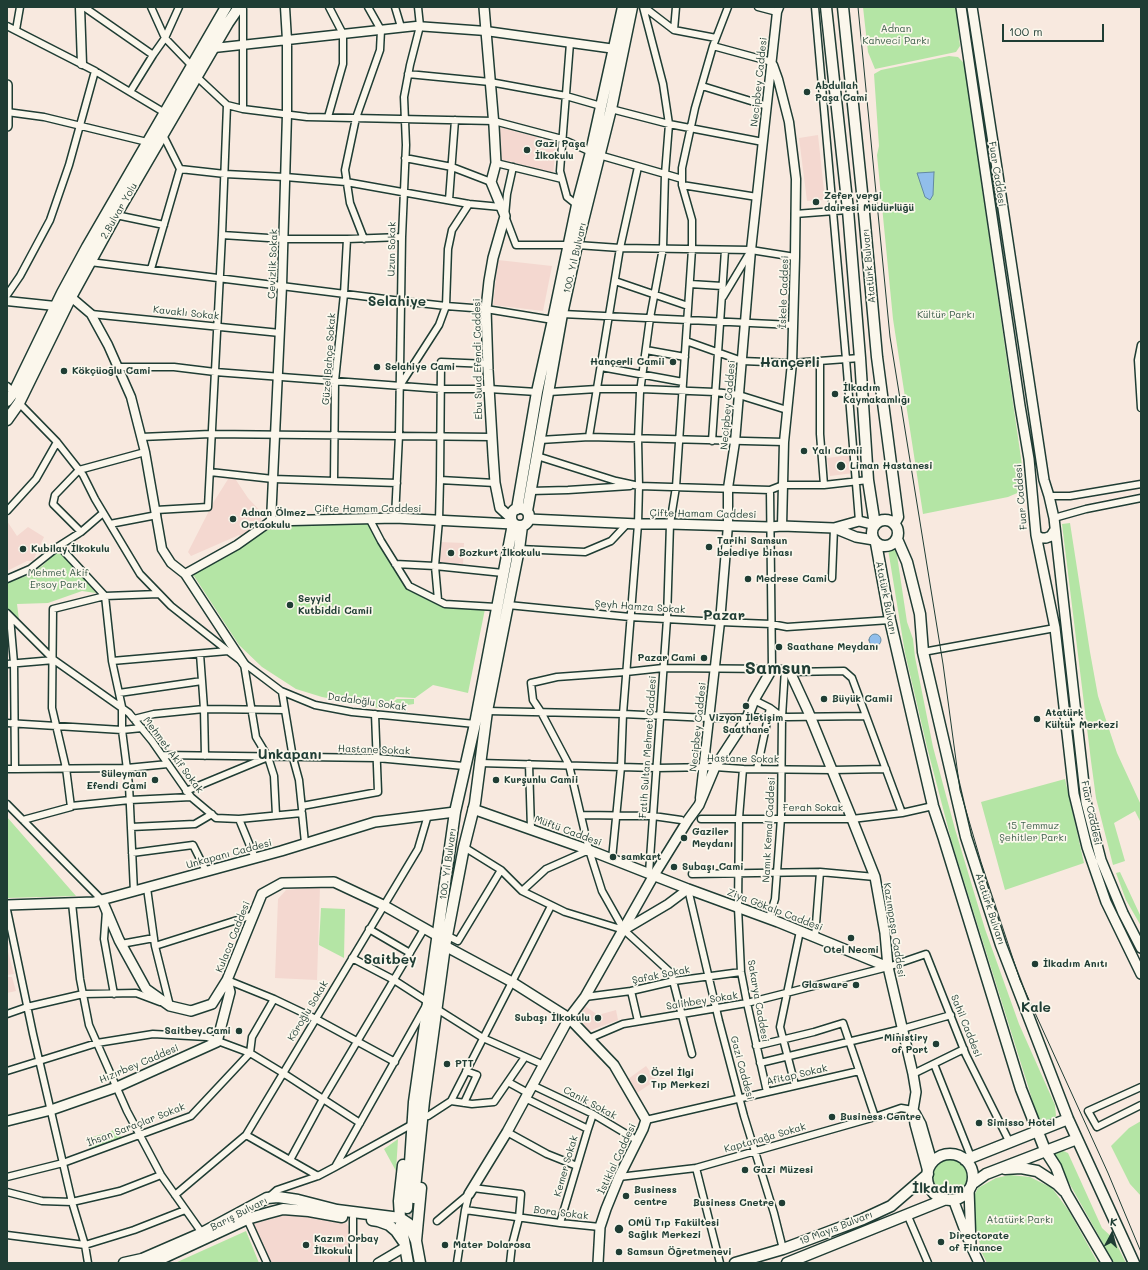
<!DOCTYPE html>
<html>
<head>
<meta charset="utf-8">
<style>
  body { margin:0 }
  #map { position:relative; width:1148px; height:1270px; overflow:hidden; background:#f8e9df; font-family:Mali,sans-serif }
  canvas { display:block }
  .frame { position:absolute; inset:0; border:8px solid #1f3d34; pointer-events:none }
  .north { position:absolute; left:1092px; top:1214px; width:40px; height:40px; -webkit-text-stroke:3px #fbf7ec; paint-order:stroke; rotate:7deg; font-size:11px; font-weight:700; line-height:16px; text-align:center; color:#1f3d34 }
  .north::after { content:''; display:block; margin:auto; width:14px; height:18px; background:#1f3d34; clip-path:polygon(50% 0,100% 100%,50% 72%,0 100%) }
  .scale { position:absolute; left:1002px; top:24px; width:102px; height:18px; box-sizing:border-box; border:2px solid #1f3d34; border-top:0; padding-left:5px; font-size:12px; line-height:14px; white-space:nowrap; color:#1f3d34; -webkit-text-stroke:3px #fbf7ec; paint-order:stroke }
</style>
</head>
<body>
<div id="map">
<canvas width="1148" height="1270"></canvas>
<div class="frame"></div>
<div class="north">K</div>
<div class="scale">100 m</div>
</div>
<script>
const g = document.querySelector('canvas').getContext('2d');
g.lineJoin = 'round';
function fill(path, color) { g.fillStyle = color; g.fill(path, 'evenodd'); }
const toPath = rows => new Path2D(rows.map(r => 'M' + r).join(''));
function strokePath(path, color, width, dash) { g.strokeStyle = color; g.lineWidth = width; g.lineCap = dash ? 'butt' : 'round'; g.setLineDash(dash || []); g.stroke(path); }
function drawText(font, color, halo, rows, align = 'center') {
  g.font = font + ' Mali,sans-serif'; g.lineWidth = 3.5; g.setLineDash([]); g.textBaseline = 'middle'; g.strokeStyle = halo; g.fillStyle = color; for (const [text, x, y, turn = 0] of rows) {
    g.save(); g.translate(x, y); g.rotate((+turn || 0) * Math.PI / 180); g.textAlign = isNaN(turn) ? turn : align; if (halo) g.strokeText(text, 0, 0); g.fillText(text, 0, 0); g.restore();
  }
}
fill(toPath([
  [503,128,556,142,553,175,498,159,497,129],
  [818,135,825,200,807,201,799,138],
  [498,260,552,266,543,311,493,305],
  [851,455,854,473,830,476,827,458],
  [230,476,234,477,248,498,262,513,260,524,242,537,239,535,191,556,188,552,213,503],
  [7,521,17,536,28,527,44,537,33,561,27,561,7,571],
  [439,542,464,543,463,566,438,564],
  [320,887,317,980,275,978,278,899,286,890],
  [7,948,14,974,7,975],
  [7,977,12,977,16,991,7,993],
  [582,1004,598,1015,616,1010,618,1020,589,1031,576,1015],
  [646,1066,656,1080,637,1093,628,1079],
  [284,1215,305,1215,346,1223,349,1227,348,1263,271,1263,253,1224]
]), '#f4d8d0');
fill(toPath([
  [863,7,956,7,960,46,956,52,875,69,868,52],
  [949,56,958,57,964,63,1024,479,1022,491,1008,497,923,514,893,319,877,155,879,146,874,74,881,70],
  [368,521,408,588,444,606,485,609,468,693,433,685,415,698,396,697,384,709,322,697,296,689,262,667,239,645,192,573,275,526],
  [1070,523,1090,652,1098,696,1117,753,1141,805,1141,823,1135,811,1114,823,1125,861,1113,865,1096,798,1091,761,1062,524],
  [895,542,907,622,913,639,915,657,933,747,955,829,985,929,1019,1024,1055,1105,1056,1116,1053,1121,1046,1125,1041,1124,1033,1102,952,843,927,747,905,653,887,543],
  [59,551,96,593,82,591,48,603,17,604,19,620,7,609,7,583,26,576,42,566,51,557],
  [397,699,414,699,414,704,386,708],
  [1065,779,1084,863,1005,890,981,802],
  [7,817,76,896,7,898],
  [1120,872,1141,917,1141,926,1126,900,1116,873],
  [321,908,345,909,344,958,319,945],
  [1141,1121,1141,1196,1130,1184,1111,1146,1129,1128],
  [117,1129,122,1138,91,1150,87,1139],
  [398,1139,396,1171,384,1149],
  [1059,1149,1068,1153,1102,1228,1114,1239,1126,1263,1114,1263,1054,1156,1055,1151],
  '933 1176a17 17 0 1 1 34 0a17 17 0 1 1-34 0Z',
  [1010,1175,1030,1177,1052,1188,1069,1211,1098,1263,987,1263,982,1253,972,1212,973,1198,978,1188,996,1178],
  [246,1231,259,1263,175,1263]
]), '#b4e5a5');
const water = toPath([
  [934,172,933,195,930,200,925,197,917,173,934,172],
  '869 640a6 6 0 1 1 12 0a6 6 0 1 1-12 0Z'
]);
fill(water, '#91beeb');
strokePath(water, '#638aa2', 1);
strokePath(toPath([
  [414,1208,414,1227]
]), '#cdc7bd', 10, [10, 5]);
const minor = toPath([
  [84,7,153,55,165,38,192,66,197,77,227,105,243,109,243,9],
  [151,7,165,38],
  [395,7,401,27],
  [644,7,674,30],
  [676,7,674,30,716,38],
  [758,7,777,12],
  [815,7,846,359,859,521],
  [7,26,95,71],
  [16,30,20,7],
  [165,38,179,7],
  [570,43,560,171,567,197,577,205],
  [713,46,772,62],
  [408,74,490,82,566,96,601,106],
  [702,86,767,106],
  [130,92,153,55],
  [243,109,307,117,494,121,562,139,591,152],
  [611,109,669,124,763,142],
  [7,112,44,117,147,142],
  [328,117,343,64,343,34,329,7],
  [163,135,180,169],
  [599,155,665,174,669,124,663,84,643,7],
  [405,158,452,167,491,182],
  [496,163,562,179],
  [513,167,507,194,505,216,516,245,568,245],
  [638,167,620,248,589,437,784,442],
  [682,185,757,197],
  [449,200,455,120],
  [795,214,848,210],
  [116,215,164,225],
  [222,235,284,239,347,239,402,237],
  [364,239,350,203,345,170,356,118,380,50,381,30,368,7],
  [577,245,620,248,751,250,795,257],
  [90,262,401,301,446,306,486,309,553,320],
  [151,269,180,169,225,174,285,177,346,182,469,204,501,207],
  [615,281,688,306],
  [690,284,722,286],
  [7,295,20,276,50,220,69,165,95,71,165,113],
  [723,297,750,252],
  [91,314,280,333],
  [562,314,793,325],
  [686,341,742,361,792,363,860,358],
  [1141,345,1138,360,1141,408],
  [646,350,685,357],
  [820,361,820,434,824,485],
  [117,367,174,367,215,372,441,389,489,389,537,392],
  [601,367,683,382],
  [401,384,439,325,446,306,448,249,452,230,469,204],
  [7,386,14,392],
  [549,392,597,389,641,389,715,392,739,395,787,410],
  [19,403,57,442,83,475,95,499,140,574,171,606,228,651,281,691,315,705,352,712,475,724],
  [141,437,211,434,492,437],
  [540,440,589,437],
  [712,441,725,250],
  [537,456,616,481,639,486,770,490,783,485,824,485,868,480],
  [210,472,273,479,397,483],
  [440,480,441,362,488,364],
  [334,481,335,381,344,294,347,239],
  [770,490,772,669],
  [530,491,568,490,630,486],
  [1049,496,1070,496,1141,484],
  [156,510,208,507,222,235,227,105],
  [7,511,36,479,57,442],
  [369,518,381,541,409,586,445,604,496,607],
  [395,518,399,435,402,237,406,145,404,97,410,65,420,26,418,7],
  [1054,518,1086,509,1141,498],
  [110,524,157,515],
  [81,532,53,504,55,495,79,470,145,452],
  [59,546,105,596,112,661,122,707,122,730,142,728],
  [519,549,585,552,611,541,627,524],
  [395,564,435,566,503,573],
  [832,578,834,528],
  [7,579,30,569,59,546,81,532,103,513],
  [438,600,435,566,439,520,440,480,495,483],
  [508,605,630,617,720,622,771,624,787,627,890,620],
  [7,613,54,660,129,713,152,741,191,797,216,818,239,819,302,813,305,843],
  [923,652,1055,628],
  [112,661,228,651],
  [7,664,54,660],
  [244,664,256,737,268,757],
  [282,692,293,758,299,780,302,809],
  [119,693,202,681,200,654],
  [754,700,770,708,782,717],
  [487,711,623,714,709,718,866,716],
  [134,719,154,714,204,709,202,681],
  [7,723,122,730,129,785,134,892],
  [162,755,377,758,464,766],
  [205,756,204,709,285,710],
  [480,763,656,768,715,767,743,769,832,770,886,769],
  [529,764,531,829],
  [7,769,15,769,14,663,10,617],
  [15,769,127,768,168,764],
  [743,769,739,818,738,907,741,972,747,1003,767,1092],
  [757,769,770,708],
  [186,791,268,757,274,776,276,815],
  [7,804,102,900],
  [71,806,130,800,191,797],
  [302,806,378,792,375,714],
  [582,815,653,816,681,820],
  [239,819,255,858],
  [701,819,852,819,902,813],
  [23,820,71,807,66,768,52,708,53,609,105,596,159,594],
  [131,827,195,824,212,814],
  [464,847,501,870,522,891,565,912,624,930],
  [132,853,193,845,206,871],
  [612,859,621,767,623,714,638,524,639,486,638,439,640,392,650,318,663,248,665,174,682,179],
  [649,873,667,619,670,524,676,487,692,249,692,220,682,185,682,168,695,108,713,46,728,7],
  [692,874,820,872,875,877],
  [147,888,155,946,253,915],
  [688,889,719,1021,744,1116,774,1213,783,1249],
  [522,891,546,869,589,850],
  [72,903,80,979,89,1025,127,1111,161,1175,202,1233],
  [7,910,33,1034,72,1202,85,1245,88,1263],
  [106,911,104,939,114,994],
  [769,918,775,899,781,818,782,717,785,669],
  [369,929,410,953],
  [448,936,458,941,501,870],
  [815,937,820,872],
  [121,944,154,938],
  [155,946,170,1006],
  [227,980,274,999,316,1019,395,1062],
  [631,991,638,1021],
  [585,997,631,991,674,981,741,972],
  [437,1009,483,1038,544,1065],
  [7,1014,27,1007,83,994,136,993,160,1002],
  [590,1038,623,1024,747,1003,888,967,926,954,966,1055,1009,1141],
  [756,1046,814,1032,843,1023,875,1117],
  [250,1053,252,1037,274,999],
  [692,1054,671,973,624,930,602,891,589,850,569,765,541,712,533,700,531,683,557,677,626,672,663,668,772,669,785,669,790,672,844,671,852,678,902,813,933,806],
  [760,1063,902,1029,951,1015],
  [934,1064,971,1157],
  [7,1071,97,1043,153,1034,207,1037,250,1053,283,1073,360,1123],
  [913,1074,964,1049],
  [508,1082,528,1093],
  [532,1085,593,1114,638,1141],
  [795,1085,780,1027,800,931],
  [1141,1087,1088,1111,1097,1127,1141,1105],
  [525,1098,588,1129],
  [451,1101,472,1104,494,1102,525,1057],
  [464,1103,477,1075,466,1071],
  [428,1116,451,1101,551,906],
  [646,1120,859,1071],
  [507,1132,547,1154,577,1166],
  [246,1135,318,1176],
  [290,1160,323,1099,424,929],
  [335,1167,428,1002,394,980,352,958],
  [696,1168,720,1263],
  [7,1177,63,1163,191,1116,250,1053],
  [619,1177,696,1168,875,1117,901,1108,913,1110],
  [473,1188,521,1194,519,1218,512,1245,510,1263],
  [7,1192,42,1201,72,1202,120,1191,161,1175],
  [175,1195,246,1135,418,849,428,815],
  [269,1197,277,1190,318,1176,335,1167,409,1126],
  [465,1210,560,1223,600,1227],
  [907,1214,928,1263],
  [247,1219,267,1263],
  [437,1221,469,1194],
  [560,1223,588,1129,593,1114],
  [7,1235,85,1245,134,1230,185,1210],
  [353,1263,353,1218],
  [457,1263,465,1210,469,1194]
]);
const tertiary = toPath([
  [80,7,82,64],
  [214,48,416,26,486,31,615,49],
  [773,65,778,79,789,122,796,179,795,257,792,363,784,442,782,526],
  [71,297,91,314,108,345,131,397,145,452,162,549,171,563,185,574,244,664],
  [7,301,55,306],
  [185,574,237,545,271,521,282,286,287,114,287,40,285,7],
  [700,798,720,622,728,525,728,488,735,442,751,250,777,12,779,7],
  [624,930,668,904,688,889],
  [378,1263,405,1247]
]);
const secondary = toPath([
  [484,7,494,126,496,163,491,182,505,216,493,258,489,281,486,309,488,370,493,455,495,483,500,508,511,518],
  [961,7,1020,406,1029,459,1036,535,1055,628,1074,794,1087,847,1106,902,1141,974],
  [972,7,996,162,1044,480,1049,496,1054,518,1086,802,1101,860,1123,913,1141,948],
  [7,85,7,126],
  [529,519,638,524,670,524,770,527,782,526,834,528,859,521,875,525],
  [271,521,395,518,513,524],
  [834,528,856,537,874,540],
  [1036,535,1041,538,1046,538,1051,536,1054,531],
  [790,672,808,711,852,819,875,877,885,933,888,967,913,1074,916,1092,913,1110,915,1124,928,1172],
  [473,809,589,850,688,889,778,922,888,967],
  [102,900,119,940,146,989,170,1006,191,1011,212,1004,227,980,262,894,282,883,334,882,383,905,438,936],
  [7,905,94,902,281,851,375,822,455,812],
  [445,946,512,982,569,1018,614,1065,646,1120,643,1129,619,1177,606,1209,600,1227,598,1263],
  [915,1113,921,1124,932,1162],
  [7,1121,51,1110,117,1087,217,1042,230,992,227,980],
  [969,1189,971,1246,979,1263],
  [469,1194,507,1132,569,1018,585,997,654,875,688,820,699,805,715,767,747,718,754,700,772,669],
  [953,1199,968,1239]
]);
const primary = toPath([
  [826,7,848,210,860,358,868,480,875,525],
  [843,7,863,202,877,357,898,517,894,524],
  [7,401,14,392,62,293,87,247,226,7],
  [7,420,19,403,71,297,116,215,228,23,239,7],
  '511 517a9 9 0 1 1 18 0a9 9 0 1 1-18 0Z',
  [517,509,537,392,553,320,577,205,591,152,623,7],
  [527,511,562,314,577,245,611,109,632,7],
  '872 533a13 13 0 1 1 26 0a13 13 0 1 1-26 0Z',
  [897,539,907,562,920,614,923,652,966,837,1001,945,1068,1119,1134,1263],
  [876,543,890,620,933,806,944,839,1021,1089,1045,1150,1056,1167,1066,1193,1107,1263],
  '927 1177a23 23 0 1 1 46 0a23 23 0 1 1-46 0Z',
  [965,1160,1068,1119],
  [403,1165,399,1201,400,1218,408,1263],
  [1005,1169,1021,1168,1037,1171,1057,1184,1064,1191],
  [972,1184,986,1174,1077,1139],
  [414,1198,424,1101,445,946,464,847,475,803,487,711,519,549,522,526],
  [407,1208,414,1102,455,812,475,724,513,524],
  [372,1220,378,1221,389,1225,396,1231,403,1241],
  [124,1263,142,1259,202,1233,267,1198,278,1197,298,1200,337,1210,400,1218,409,1224,416,1241],
  [152,1263,247,1219,268,1213,283,1209,309,1211,342,1217],
  [420,1263,416,1241,421,1188],
  [735,1263,783,1249,863,1219,891,1206,928,1174],
  [787,1263,946,1199]
]);
strokePath(minor, '#1f3d34', 9);
strokePath(tertiary, '#1f3d34', 11);
strokePath(secondary, '#1f3d34', 12);
strokePath(primary, '#1f3d34', 13);
strokePath(minor, '#fbf7ec', 6);
strokePath(tertiary, '#fbf7ec', 8);
strokePath(secondary, '#fbf7ec', 9);
strokePath(primary, '#fbf7ec', 10);
strokePath(toPath([
  [858,7,890,337,943,664,960,790,981,862,1020,980,1108,1173,1141,1252]
]), '#1f3d34', 1);
for (const [x, y, r, color] of [
  [807,92,4,"#1f3d34"],
  [527,150,4,"#1f3d34"],
  [816,202,4,"#1f3d34"],
  [673,362,4,"#1f3d34"],
  [377,367,4,"#1f3d34"],
  [64,371,4,"#1f3d34"],
  [835,394,4,"#1f3d34"],
  [804,451,4,"#1f3d34"],
  [841,466,5,"#1f3d34"],
  [233,519,4,"#1f3d34"],
  [709,547,4,"#1f3d34"],
  [23,549,4,"#1f3d34"],
  [451,553,4,"#1f3d34"],
  [748,579,4,"#1f3d34"],
  [290,605,4,"#1f3d34"],
  [779,647,4,"#1f3d34"],
  [704,658,4,"#1f3d34"],
  [824,699,4,"#1f3d34"],
  [746,706,4,"#1f3d34"],
  [1037,719,4,"#1f3d34"],
  [155,780,4,"#1f3d34"],
  [496,780,4,"#1f3d34"],
  [684,838,4,"#1f3d34"],
  [613,857,4,"#1f3d34"],
  [674,867,4,"#1f3d34"],
  [851,938,4,"#1f3d34"],
  [1035,964,4,"#1f3d34"],
  [856,985,4,"#1f3d34"],
  [598,1018,4,"#1f3d34"],
  [239,1031,4,"#1f3d34"],
  [936,1044,4,"#1f3d34"],
  [447,1064,4,"#1f3d34"],
  [642,1079,5,"#1f3d34"],
  [832,1117,4,"#1f3d34"],
  [979,1123,4,"#1f3d34"],
  [745,1170,4,"#1f3d34"],
  [626,1196,4,"#1f3d34"],
  [782,1203,4,"#1f3d34"],
  [619,1229,5,"#1f3d34"],
  [941,1242,4,"#1f3d34"],
  [306,1245,4,"#1f3d34"],
  [445,1245,4,"#1f3d34"],
  [619,1252,4,"#1f3d34"]
]) { const dot = new Path2D(); dot.arc(x, y, r, 0, 2 * Math.PI); g.fillStyle = color; g.fill(dot); strokePath(dot, '#fbf7ec', 1.5); }
drawText('10px', '#3d5f4b', '#fbf7ec', [
  ["Adnan",896,29],
  ["Kahveci Parkı",896,41],
  ["Kültür Parkı",946,315],
  ["Mehmet Akif",58,573],
  ["Ersoy Parkı",58,585],
  ["15 Temmuz",1033,826],
  ["Şehitler Parkı",1033,838],
  ["Atatürk Parkı",1020,1220]
]);
drawText('10px', '#1f3d34', '#fbf7ec', [
  ["Necipbey Caddesi",759,82,-84],
  ["Fuar Caddesi",997,174,81],
  ["2.Bulvar Yolu",119,211,-60],
  ["Uzun Sokak",392,249,-89],
  ["100. Yıl Bulvarı",575,258,-77],
  ["Cevizlik Sokak",273,264,-88],
  ["Atatürk Bulvarı",869,266,-95],
  ["İskele Caddesi",784,292,-88],
  ["Kavaklı Sokak",186,313,6],
  ["Güzel Bahçe Sokak",329,359,-86],
  ["Ebu Suud Efendi Caddesi",478,359,-91],
  ["Necipbey Caddesi",728,405,-85],
  ["Fuar Caddesi",1021,497,-95],
  ["Çifte Hamam Caddesi",368,509],
  ["Çifte Hamam Caddesi",703,514,1],
  ["Atatürk Bulvarı",886,598,79],
  ["Şeyh Hamza Sokak",640,607,4],
  ["Dadaloğlu Sokak",367,702,8],
  ["Necipbey Caddesi",698,727,-84],
  ["Fatih Sultan Mehmet Caddesi",648,747,-86],
  ["Hastane Sokak",374,750,2],
  ["Mehmet Akif Sokak",173,755,53],
  ["Hastane Sokak",743,759,1],
  ["Ferah Sokak",813,808],
  ["Fuar Caddesi",1091,813,78],
  ["Namık Kemal Caddesi",769,830,-87],
  ["Müftü Caddesi",568,831,20],
  ["Unkapanı Caddesi",229,854,-15],
  ["100. Yıl Bulvarı",448,864,-82],
  ["Atatürk Bulvarı",990,909,72],
  ["Ziya Gökalp Caddesi",775,910,21],
  ["Kazımpaşa Caddesi",894,930,81],
  ["Kulaca Caddesi",233,937,-68],
  ["Şafak Sokak",661,975,-11],
  ["Salihbey Sokak",702,1001,-9],
  ["Sakarya Caddesi",758,1001,80],
  ["Köroğlu Sokak",308,1011,-59],
  ["Sahil Caddesi",966,1026,68],
  ["Hızırbey Caddesi",139,1064,-23],
  ["Gazi Caddesi",742,1068,75],
  ["Afitap Sokak",797,1075,-13],
  ["Canik Sokak",590,1103,28],
  ["İhsan Saraçlar Sokak",136,1125,-21],
  ["Kaptanağa Sokak",765,1138,-16],
  ["İstiklal Caddesi",617,1159,-65],
  ["Kemer Sokak",566,1166,-74],
  ["Bora Sokak",561,1213,7],
  ["Barış Bulvarı",239,1214,-27],
  ["19 Mayıs Bulvarı",836,1228,-21]
]);
drawText('bold 10px', '#1f3d34', '#fbf7ec', [
  ["Abdullah",815,86],
  ["Paşa Cami",815,98],
  ["Gazi Paşa",535,144],
  ["İlkokulu",535,156],
  ["Zefer vergi",824,196],
  ["dairesi Müdürlüğü",824,208],
  ["Hançerli Camii",665,362,"right"],
  ["Selahiye Cami",385,367],
  ["Kökçüoğlu Cami",72,371],
  ["İlkadım",843,388],
  ["Kaymakamlığı",843,400],
  ["Yalı Camii",812,451],
  ["Liman Hastanesi",850,466],
  ["Adnan Ölmez",241,513],
  ["Ortaokulu",241,525],
  ["Tarihi Samsun",717,541],
  ["belediye binası",717,553],
  ["Kubilay İlkokulu",31,549],
  ["Bozkurt İlkokulu",459,553],
  ["Medrese Cami",756,579],
  ["Seyyid",298,599],
  ["Kutbiddi Camii",298,611],
  ["Saathane Meydanı",787,647],
  ["Pazar Cami",696,658,"right"],
  ["Büyük Camii",832,699],
  ["Atatürk",1045,713],
  ["Kültür Merkezi",1045,725],
  ["Vizyon İletişim",746,718,"center"],
  ["Saathane",746,730,"center"],
  ["Süleyman",147,774,"right"],
  ["Efendi Cami",147,786,"right"],
  ["Kurşunlu Camii",504,780],
  ["Gaziler",692,832],
  ["Meydanı",692,844],
  ["samkart",621,857],
  ["Subaşı Cami",682,867],
  ["Otel Necmi",851,950,"center"],
  ["İlkadım Anıtı",1043,964],
  ["Glasware",848,985,"right"],
  ["Subaşı İlkokulu",590,1018,"right"],
  ["Saitbey Cami",231,1031,"right"],
  ["Ministiry",928,1038,"right"],
  ["of Port",928,1050,"right"],
  ["PTT",455,1064],
  ["Özel İlgi",651,1073],
  ["Tıp Merkezi",651,1085],
  ["Business Centre",840,1117],
  ["Simisso Hotel",987,1123],
  ["Gazi Müzesi",753,1170],
  ["Business",634,1190],
  ["centre",634,1202],
  ["Business Cnetre",774,1203,"right"],
  ["OMÜ Tıp Fakültesi",628,1223],
  ["Sağlık Merkezi",628,1235],
  ["Directorate",949,1236],
  ["of Finance",949,1248],
  ["Kazım Orbay",314,1239],
  ["İlkokulu",314,1251],
  ["Mater Dolarosa",453,1245],
  ["Samsun Öğretmenevi",627,1252]
], 'left');
drawText('bold 14px', '#1f3d34', '#fbf7ec', [
  ["Selahiye",397,302],
  ["Hançerli",790,363],
  ["Pazar",724,616],
  ["Unkapanı",290,755],
  ["Saitbey",390,960],
  ["Kale",1036,1008],
  ["İlkadım",938,1189]
]);
drawText('bold 18px', '#1f3d34', '#fbf7ec', [
  ["Samsun",778,668]
]);
</script>
</body>
</html>
